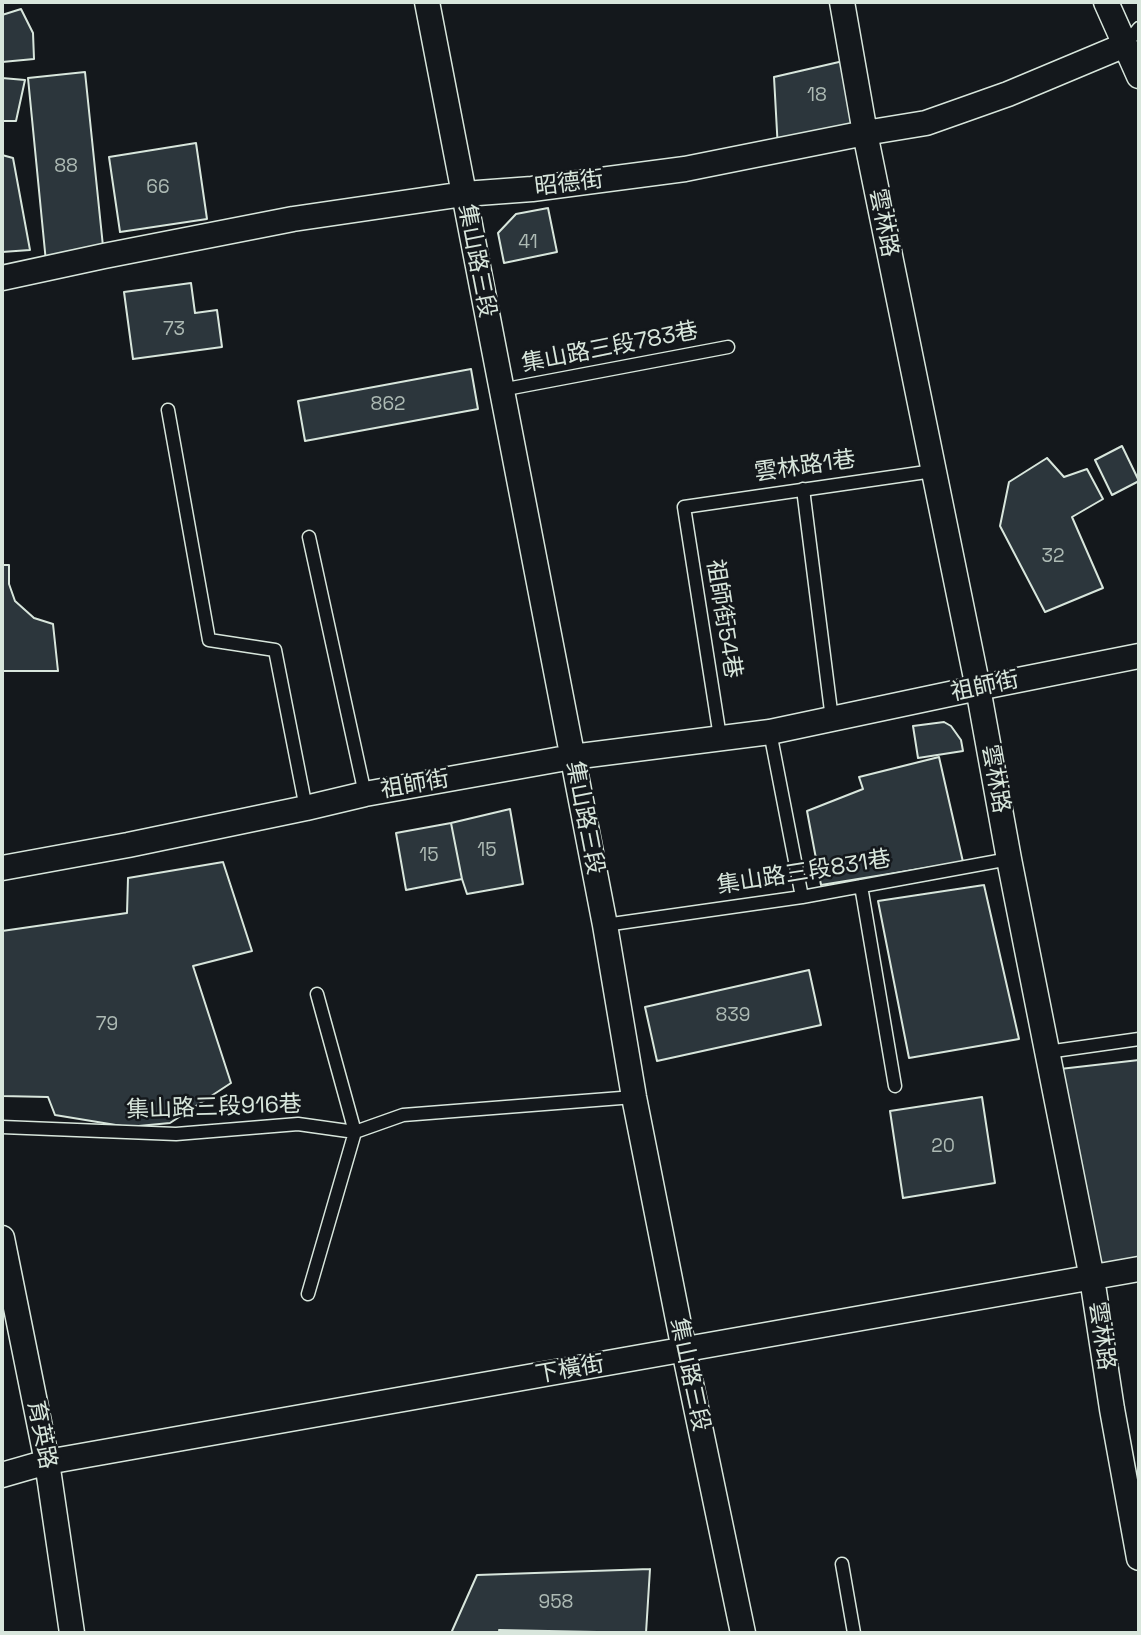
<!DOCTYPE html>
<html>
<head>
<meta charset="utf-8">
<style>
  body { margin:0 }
  #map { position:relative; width:1141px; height:1635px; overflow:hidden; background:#14181c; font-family:"Space Grotesk",sans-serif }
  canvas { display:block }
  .frame { position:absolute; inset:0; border:4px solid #d8e6dc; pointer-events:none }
</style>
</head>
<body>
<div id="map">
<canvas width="1141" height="1635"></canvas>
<div class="frame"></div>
</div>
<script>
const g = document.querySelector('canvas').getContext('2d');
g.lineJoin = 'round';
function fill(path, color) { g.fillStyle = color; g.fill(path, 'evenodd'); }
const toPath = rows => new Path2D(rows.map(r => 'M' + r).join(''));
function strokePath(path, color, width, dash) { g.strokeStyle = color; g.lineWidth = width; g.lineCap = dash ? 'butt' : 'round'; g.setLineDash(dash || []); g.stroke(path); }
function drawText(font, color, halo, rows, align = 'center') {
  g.font = font + ' "Space Grotesk","Noto Sans TC",sans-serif'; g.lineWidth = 5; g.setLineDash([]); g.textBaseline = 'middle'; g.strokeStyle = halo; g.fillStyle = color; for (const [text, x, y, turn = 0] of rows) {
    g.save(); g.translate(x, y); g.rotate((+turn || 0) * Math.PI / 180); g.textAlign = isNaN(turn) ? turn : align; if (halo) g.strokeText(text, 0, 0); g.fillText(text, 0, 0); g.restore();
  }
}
const building = toPath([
  [21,9,33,33,34,59,2,62,2,15,21,9],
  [852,59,862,116,851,135,778,150,774,77,852,59],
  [85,72,104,256,46,262,28,78,85,72],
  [2,78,25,80,16,121,2,121,2,78],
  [196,143,207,219,120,232,109,157,196,143],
  [2,155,13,158,30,250,2,252,2,155],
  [548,208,557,252,504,263,498,233,516,214,548,208],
  [191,283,195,313,217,310,222,347,133,359,124,292,191,283],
  [471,369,478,409,305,441,298,401,471,369],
  [1122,446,1139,481,1112,495,1095,460,1122,446],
  [1047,458,1064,477,1087,469,1103,499,1072,517,1103,588,1045,612,1000,526,1009,482,1047,458],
  [2,565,9,565,9,584,15,601,34,618,53,624,58,671,2,671,2,565],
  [944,722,951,726,961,740,963,751,918,758,913,726,944,722],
  [939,757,963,862,821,885,807,811,863,789,859,777,939,757],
  [510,809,523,884,467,894,462,879,451,823,510,809],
  [451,823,462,879,406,890,396,833,451,823],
  [223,862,252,951,193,966,231,1083,170,1123,128,1127,55,1115,48,1097,2,1096,2,931,127,913,128,878,223,862],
  [984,885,1019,1039,909,1058,878,901,984,885],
  [809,970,821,1025,657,1061,645,1007,809,970],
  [1139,1060,1139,1260,1101,1268,1060,1069,1139,1060],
  [982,1097,995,1183,903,1198,890,1111,982,1097],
  [650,1569,646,1633,499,1630,500,1633,453,1633,452,1631,477,1575,650,1569]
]);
fill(building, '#2c363c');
strokePath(building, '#d8e6dc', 2);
const lane = toPath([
  [1125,45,1139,28],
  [501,390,728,347],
  [168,410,209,640,275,650,306,808],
  [803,489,832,719],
  [309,537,365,794],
  [770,732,802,897],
  [720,737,684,507,933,471],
  [861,886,895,1086],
  [605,925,802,897,1009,859],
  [1047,1052,1139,1039],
  [2,1127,176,1134,298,1124,355,1132,403,1115,634,1097],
  [308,1294,355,1132,317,994],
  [842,1564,854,1633]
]);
const street = toPath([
  [427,2,605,925,634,1097,684,1350,743,1633],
  [842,2,865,133,978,688,1009,859,1092,1278,1112,1409,1139,1558],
  [1106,2,1139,76],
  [2,278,104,256,293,219,464,194,532,189,685,169,865,133,926,123,1008,94,1125,45],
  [2,868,128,845,306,808,365,794,572,757,770,732,978,688,1139,656],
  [2,1238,47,1462,72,1633],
  [2,1475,47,1462,1139,1269]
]);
strokePath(lane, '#d8e6dc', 15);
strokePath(street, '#d8e6dc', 27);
strokePath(lane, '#14181c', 12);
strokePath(street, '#14181c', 24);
drawText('19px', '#adbab4', null, [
  ["18",817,96],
  ["88",66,167],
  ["66",158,188],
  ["41",528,243],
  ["73",174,330],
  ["862",388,405],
  ["32",1053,557],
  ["15",487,851],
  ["15",429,856],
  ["839",733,1016],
  ["79",107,1025],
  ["20",943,1147],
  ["958",556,1603]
]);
drawText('23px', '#d8e6dc', '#14181c', [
  ["昭德街",569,184,-7],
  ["雲林路",883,223,79],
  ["集山路三段",476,261,79],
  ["集山路三段783巷",610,348,-11],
  ["雲林路1巷",805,467,-8],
  ["祖師街54巷",723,619,81],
  ["祖師街",985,687,-12],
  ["雲林路",995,779,80],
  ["祖師街",415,785,-10],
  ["集山路三段",584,818,79],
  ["集山路三段831巷",804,873,-9],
  ["集山路三段916巷",214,1108,-2],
  ["雲林路",1101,1336,82],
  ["下橫街",570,1370,-10],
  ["集山路三段",689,1375,78],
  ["育英路",41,1435,79]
]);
</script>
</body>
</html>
